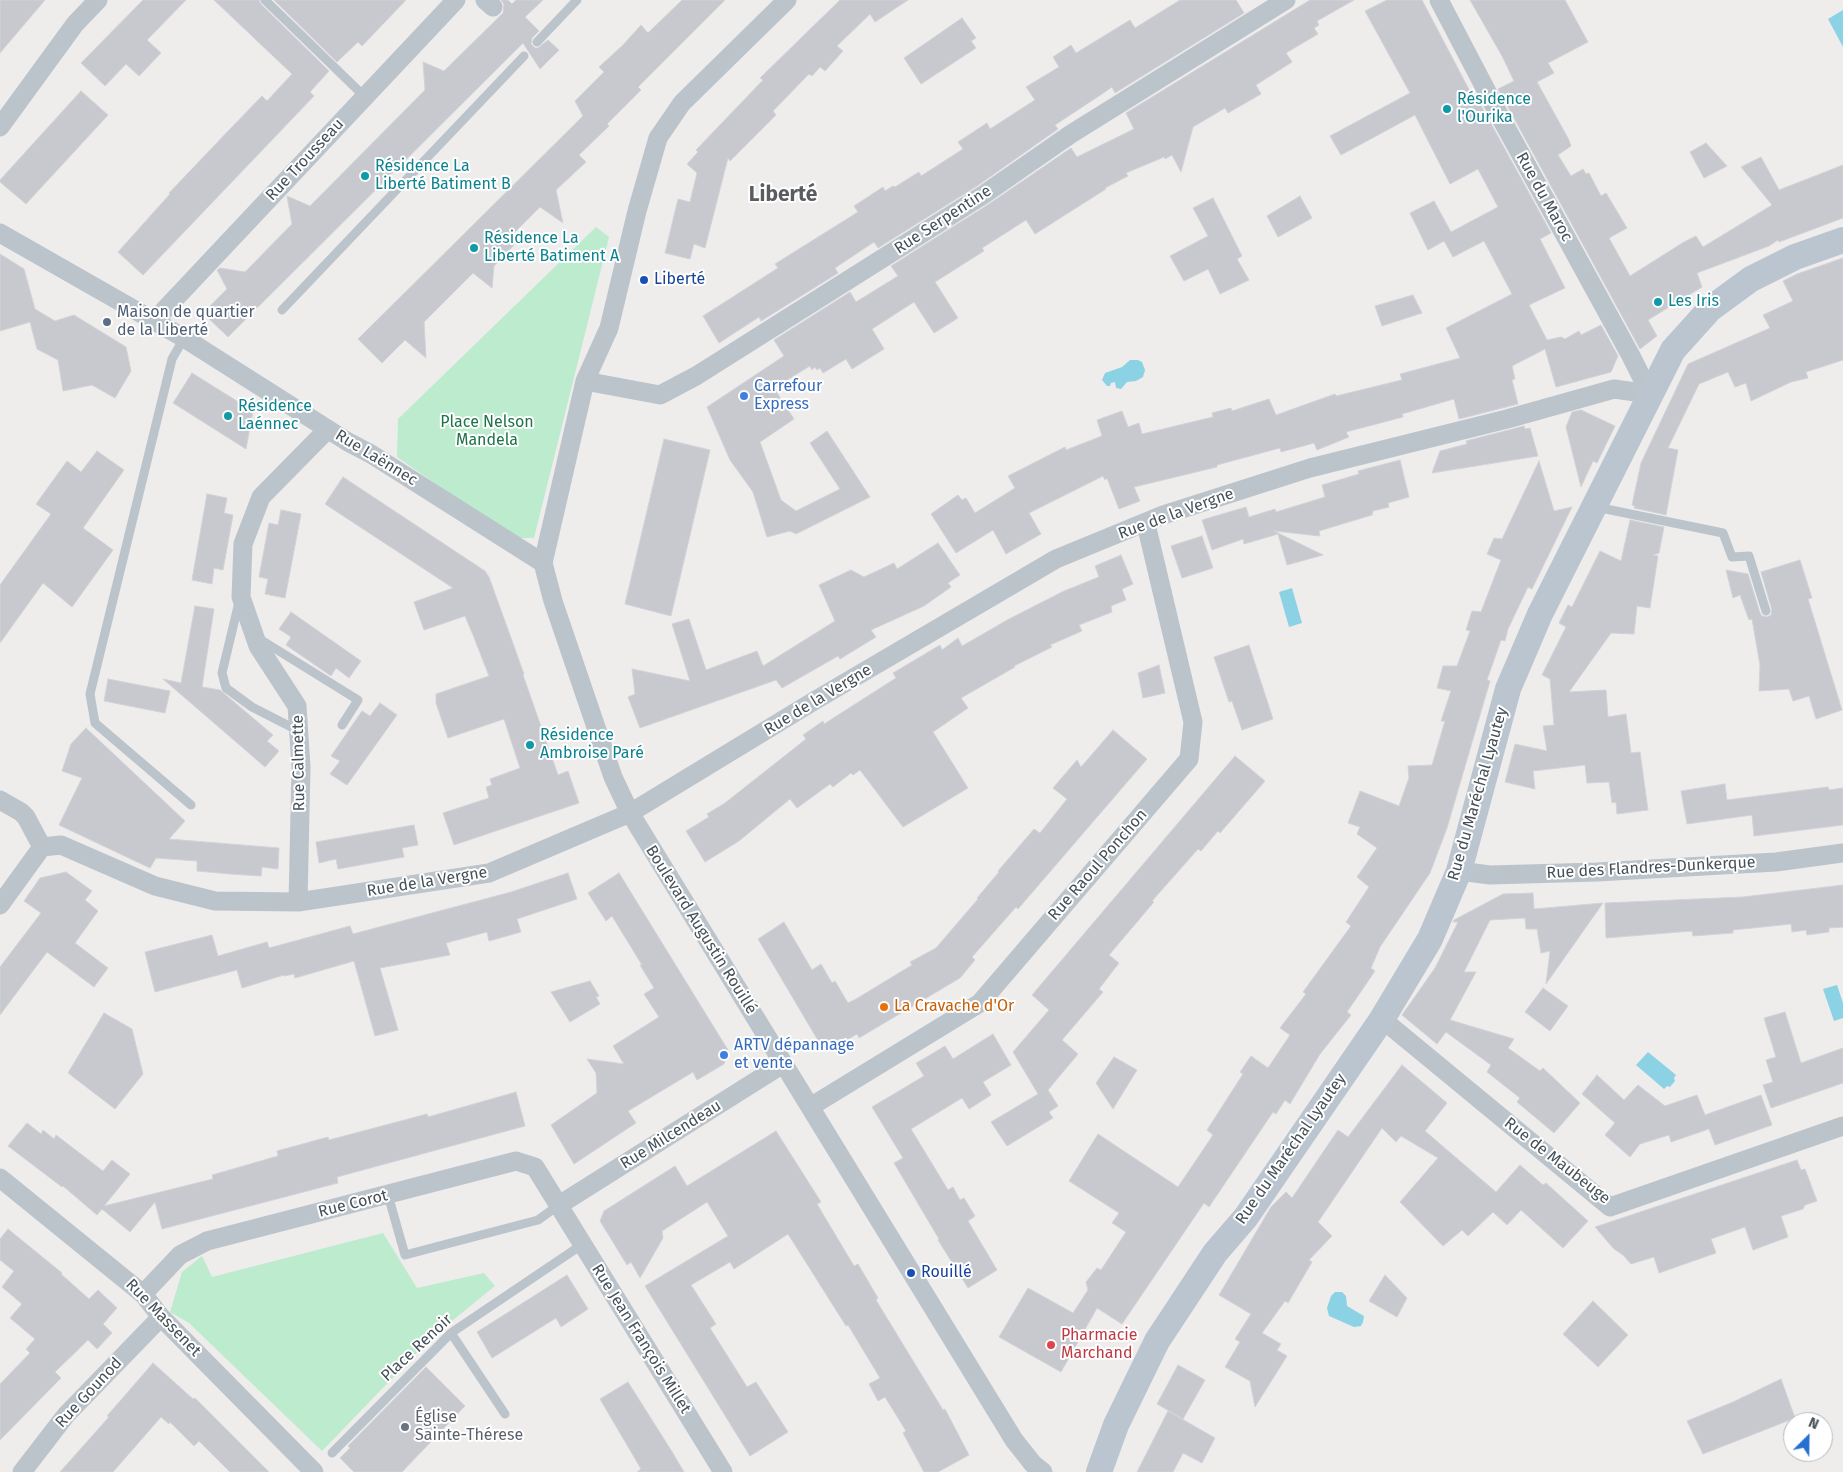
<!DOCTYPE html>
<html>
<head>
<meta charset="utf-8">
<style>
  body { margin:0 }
  #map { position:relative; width:1843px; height:1472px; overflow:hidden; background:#efecec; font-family:"Fira Sans",sans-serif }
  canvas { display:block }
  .north { position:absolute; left:1783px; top:1412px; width:50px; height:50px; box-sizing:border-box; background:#fff; border:1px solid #b5b9bc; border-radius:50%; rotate:23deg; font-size:14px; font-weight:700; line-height:20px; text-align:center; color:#465058 }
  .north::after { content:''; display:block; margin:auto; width:18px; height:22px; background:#2570d0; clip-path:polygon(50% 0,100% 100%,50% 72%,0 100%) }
</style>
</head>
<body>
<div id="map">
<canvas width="1843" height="1472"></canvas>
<div class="north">N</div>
</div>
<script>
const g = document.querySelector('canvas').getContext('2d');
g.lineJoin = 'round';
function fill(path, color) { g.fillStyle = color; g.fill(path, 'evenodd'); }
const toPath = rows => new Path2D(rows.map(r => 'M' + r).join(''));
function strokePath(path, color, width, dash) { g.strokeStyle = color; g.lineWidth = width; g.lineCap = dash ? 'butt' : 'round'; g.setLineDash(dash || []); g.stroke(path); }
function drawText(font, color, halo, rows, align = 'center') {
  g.font = font + ' "Fira Sans",sans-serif'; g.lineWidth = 4; g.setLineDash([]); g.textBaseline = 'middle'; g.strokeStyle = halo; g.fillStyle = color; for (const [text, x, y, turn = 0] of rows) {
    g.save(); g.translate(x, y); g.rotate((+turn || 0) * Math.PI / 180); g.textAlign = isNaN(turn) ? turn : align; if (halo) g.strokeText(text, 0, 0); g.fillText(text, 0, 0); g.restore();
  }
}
fill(toPath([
  [596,227,609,237,534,538,514,538,397,457,398,419],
  [383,1233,417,1288,484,1273,495,1286,432,1337,322,1451,189,1323,170,1312,182,1272,202,1256,212,1277]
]), '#bcebce');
fill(toPath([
  [1843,10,1843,47,1828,19],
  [1130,360,1138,360,1142,362,1145,370,1143,377,1136,381,1127,382,1121,389,1116,388,1115,382,1111,383,1110,386,1107,386,1102,380,1105,373,1122,367],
  [1292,588,1302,623,1289,627,1279,592],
  [1837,985,1843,1003,1843,1018,1834,1021,1823,989],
  [1648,1052,1676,1075,1674,1078,1675,1081,1670,1087,1667,1086,1664,1089,1636,1065],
  [1335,1292,1342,1292,1346,1296,1347,1306,1364,1316,1363,1322,1361,1326,1354,1327,1329,1316,1327,1308,1331,1296]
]), '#8cd2e5');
const building = toPath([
  [0,0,45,0,0,53,0,0],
  [143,0,186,0,147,40,161,53,139,76,126,64,105,86,81,63,143,0],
  [214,0,259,0,261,4,329,71,310,92,314,96,143,275,118,252,170,194,169,193,230,129,262,96,267,101,292,74,214,0],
  [274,0,406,0,362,46,358,42,337,62,274,0],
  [501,0,508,0,512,4,516,0,543,0,525,17,539,31,532,38,531,44,535,48,538,48,548,40,559,50,540,69,523,43,228,337,203,313,227,289,217,270,220,268,245,272,292,224,287,196,310,206,425,90,423,62,444,71,503,13,504,4,501,0],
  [682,0,725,0,638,87,641,90,607,124,609,126,579,155,586,162,556,190,563,223,540,207,511,236,517,242,494,266,492,288,473,273,424,322,426,358,405,340,382,363,358,339,583,116,575,101,604,72,599,67,623,45,641,25,648,33,682,0],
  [840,0,908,0,875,22,870,14,837,46,843,51,825,71,820,67,812,76,809,74,773,111,776,115,730,161,728,158,705,248,694,244,690,259,665,253,678,199,690,202,697,173,687,164,698,152,696,150,763,80,760,78,840,0],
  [1180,0,1236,0,1244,13,1115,93,1112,87,1102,94,1055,125,1058,129,977,186,878,248,874,242,835,268,838,273,761,321,759,317,719,343,703,316,778,268,775,264,858,212,854,206,883,187,885,191,893,186,895,187,919,172,921,176,963,149,958,142,987,123,990,129,1035,100,1026,87,1059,67,1053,57,1071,45,1076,53,1130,20,1135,28,1180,0],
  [1310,0,1354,0,1317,21,1319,25,1314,28,1318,34,1286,53,1292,62,1256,85,1261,94,1228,113,1225,108,1193,127,1181,172,1172,155,1165,159,1164,157,1126,173,1128,176,1105,188,1106,189,1035,234,1026,220,982,248,984,251,935,282,958,318,934,333,914,302,872,329,884,349,852,369,846,359,823,373,820,368,817,370,815,367,812,370,810,366,774,388,794,419,760,442,781,500,796,511,840,489,810,443,827,431,870,497,796,534,790,531,767,537,753,492,730,460,707,407,784,356,774,340,850,292,856,302,898,276,891,266,989,204,1071,148,1077,157,1134,129,1126,113,1310,0],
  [1387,0,1422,0,1475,101,1478,100,1551,233,1540,239,1565,288,1529,305,1547,340,1561,337,1565,339,1579,331,1581,335,1601,325,1618,356,1611,372,1556,387,1545,349,1512,366,1515,379,1512,380,1518,404,1459,419,1454,399,1402,414,1403,417,1346,432,1349,437,1317,450,1314,443,1281,452,1280,448,1217,465,1217,467,1134,487,1140,501,1119,509,1107,478,1105,480,1103,476,1029,513,1041,534,1006,554,993,530,956,553,931,514,958,495,962,500,966,498,975,513,1015,488,1008,476,1065,447,1066,450,1102,436,1097,420,1122,411,1128,427,1139,423,1142,434,1213,417,1212,413,1231,408,1232,411,1269,399,1276,415,1335,394,1336,396,1402,380,1400,374,1460,358,1446,328,1512,294,1484,241,1453,257,1444,241,1428,250,1410,213,1434,201,1451,232,1498,207,1478,169,1450,184,1415,115,1341,155,1330,136,1410,93,1365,11,1387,0],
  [1470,0,1565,0,1588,42,1548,63,1554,73,1537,82,1569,140,1571,146,1558,155,1571,176,1583,169,1586,174,1589,173,1601,196,1606,193,1627,228,1609,238,1630,276,1684,242,1696,236,1703,247,1772,205,1741,167,1761,157,1779,190,1843,165,1843,218,1779,242,1778,240,1769,246,1697,273,1702,287,1648,320,1657,336,1640,349,1498,89,1514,81,1502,56,1470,0],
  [962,18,976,38,971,41,976,48,921,84,904,58,962,18],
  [81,91,108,115,26,204,0,182,0,180,81,91],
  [1706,143,1727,166,1704,178,1690,152,1706,143],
  [1300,196,1312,218,1278,237,1267,216,1300,196],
  [1213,198,1242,256,1237,259,1249,280,1220,294,1208,269,1184,281,1170,256,1208,236,1193,208,1213,198],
  [0,254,24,269,35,309,55,321,74,315,126,347,131,371,115,398,92,385,63,391,58,360,37,349,30,322,0,331,0,254],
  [1843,258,1843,360,1806,372,1808,378,1791,382,1751,401,1746,383,1735,387,1728,372,1699,384,1668,448,1678,450,1666,515,1634,508,1635,506,1632,505,1641,463,1688,364,1770,328,1763,315,1793,301,1783,281,1797,274,1843,258],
  [1413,295,1422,313,1382,326,1375,306,1413,295],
  [192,373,253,411,246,449,173,403,192,373],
  [1581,410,1615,426,1597,463,1593,461,1581,487,1566,427,1572,412,1581,410],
  [1524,426,1525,429,1530,428,1538,456,1432,473,1440,451,1467,444,1466,441,1524,426],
  [664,439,710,450,671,616,625,604,664,439],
  [97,451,124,470,83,528,113,550,72,607,43,583,0,643,0,585,51,514,36,504,67,461,81,472,97,451],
  [1400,460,1409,497,1388,503,1389,507,1373,511,1372,515,1319,531,1320,536,1274,531,1323,555,1287,565,1278,534,1244,544,1243,539,1212,550,1202,520,1246,507,1249,517,1275,509,1276,512,1325,497,1322,485,1359,474,1358,471,1400,460],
  [1539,461,1554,511,1572,507,1532,589,1528,587,1508,629,1505,641,1501,640,1487,680,1490,681,1447,828,1430,873,1380,947,1371,968,1375,971,1347,1012,1351,1015,1320,1054,1290,1104,1285,1100,1276,1114,1273,1112,1209,1207,1204,1203,1122,1324,1097,1308,1061,1372,999,1337,1028,1288,1073,1313,1088,1290,1086,1282,1097,1268,1101,1270,1126,1232,1112,1223,1119,1213,1069,1181,1098,1134,1178,1187,1213,1135,1207,1130,1243,1074,1240,1072,1251,1056,1268,1068,1290,1035,1280,1028,1306,994,1303,992,1351,926,1346,922,1369,887,1357,877,1377,848,1357,834,1360,827,1348,823,1360,791,1399,806,1409,778,1408,766,1432,765,1445,721,1441,721,1451,691,1437,688,1443,666,1457,666,1470,631,1466,630,1472,611,1481,612,1501,560,1487,554,1494,538,1502,539,1539,461],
  [343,477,485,571,489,577,524,674,523,675,558,775,568,771,579,803,454,845,443,813,489,798,486,787,492,785,490,779,520,768,504,719,448,738,436,703,436,694,489,676,473,635,465,616,424,630,414,602,453,588,325,504,343,477],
  [207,494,227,498,224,513,233,515,223,570,214,568,212,584,192,580,207,494],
  [281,510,301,514,285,598,265,594,268,579,259,577,269,523,278,525,281,510],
  [1630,520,1664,527,1659,553,1653,555,1658,556,1650,608,1637,606,1634,634,1611,633,1569,692,1606,690,1608,717,1626,714,1631,753,1640,752,1648,810,1617,814,1616,802,1612,803,1609,782,1587,783,1585,765,1533,771,1535,789,1505,782,1515,744,1547,751,1543,726,1554,725,1550,679,1542,675,1566,627,1559,623,1568,605,1572,607,1600,551,1621,561,1630,520],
  [1202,536,1213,568,1182,578,1171,546,1202,536],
  [938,543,960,575,948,583,951,587,924,606,871,630,876,637,840,659,838,656,782,688,776,680,640,728,628,697,635,694,632,669,690,681,672,624,689,619,706,670,757,651,763,666,835,621,819,585,851,570,864,577,894,563,897,569,938,543],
  [1121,555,1133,584,1122,589,1126,600,1111,606,1112,612,1079,625,1082,631,1050,645,1052,647,1014,666,1015,667,961,698,968,708,933,732,968,788,903,827,860,770,853,775,851,773,833,787,830,784,797,808,790,799,739,841,705,862,686,831,709,817,707,814,725,803,806,739,803,735,823,721,824,724,896,678,893,673,940,645,942,650,958,638,962,646,1009,619,1064,591,1099,577,1095,566,1121,555],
  [1800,560,1812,598,1808,599,1842,710,1816,719,1809,696,1793,701,1789,689,1759,691,1760,665,1752,619,1749,620,1740,595,1733,598,1726,570,1748,574,1760,613,1762,616,1767,617,1771,615,1772,610,1761,572,1800,560],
  [195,606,214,609,202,687,220,690,273,735,267,741,279,751,265,767,163,679,181,683,195,606],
  [291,612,361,661,349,678,336,668,331,676,286,645,291,637,279,629,291,612],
  [1249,645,1273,719,1242,730,1232,701,1229,702,1214,657,1249,645],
  [1159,665,1165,693,1143,698,1138,673,1159,665],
  [108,679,170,691,165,713,104,701,108,679],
  [380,703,397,715,347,785,330,774,340,761,331,756,362,711,370,716,380,703],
  [86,728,185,821,169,839,279,848,278,869,262,867,261,876,230,874,197,871,197,861,156,858,150,868,59,825,82,778,62,771,71,744,86,728],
  [1113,730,1147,759,1018,909,1016,907,972,957,975,960,960,978,859,1038,857,1034,832,1049,823,1049,758,939,784,922,812,970,821,964,832,983,835,981,848,1003,856,999,912,965,910,962,936,948,978,899,977,898,999,872,998,871,1034,829,1040,833,1067,799,1053,788,1077,760,1081,767,1113,730],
  [1235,756,1265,781,1220,833,1218,831,1201,851,1198,849,1152,901,1154,902,1109,955,1119,963,1099,989,1103,992,1062,1040,1078,1054,1048,1090,1058,1106,1049,1112,1053,1118,1007,1146,991,1122,1038,1094,1013,1052,1049,1010,1032,995,1235,756],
  [1725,784,1727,800,1828,787,1829,790,1843,788,1843,825,1754,836,1752,815,1687,824,1681,791,1725,784],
  [414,825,418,845,402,848,404,857,338,869,336,859,319,863,316,842,414,825],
  [66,872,92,891,85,900,98,911,75,943,108,968,94,987,47,952,0,1015,0,967,41,913,24,901,40,878,66,872],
  [568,873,577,899,517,919,521,932,489,941,487,932,446,943,450,955,380,968,398,1030,375,1036,354,961,295,978,294,974,284,976,284,975,242,988,237,970,155,992,145,952,212,935,218,956,267,942,269,948,350,926,353,934,511,892,568,873],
  [619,873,728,1050,724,1064,697,1080,693,1072,628,1111,636,1123,574,1164,551,1125,597,1093,596,1073,587,1059,624,1064,613,1046,659,1017,644,994,654,988,640,965,642,965,612,916,606,921,588,893,619,873],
  [1843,885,1843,927,1829,928,1829,932,1807,935,1806,930,1792,932,1791,924,1733,930,1733,933,1693,936,1692,931,1606,938,1605,903,1743,897,1843,885],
  [1533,893,1534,909,1603,903,1546,984,1550,951,1541,953,1537,929,1526,929,1525,918,1490,920,1464,972,1476,972,1450,1020,1514,1039,1508,1048,1540,1071,1543,1068,1580,1103,1554,1133,1517,1102,1520,1098,1487,1072,1491,1065,1446,1032,1437,1044,1402,1015,1435,968,1458,922,1453,922,1454,920,1503,894,1533,893],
  [590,981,599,996,596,997,600,1004,570,1022,551,992,590,981],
  [1543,988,1568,1006,1550,1031,1525,1012,1543,988],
  [1785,1012,1801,1063,1843,1048,1843,1083,1771,1108,1763,1085,1773,1082,1766,1060,1776,1057,1764,1018,1785,1012],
  [104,1013,132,1029,143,1074,115,1109,68,1073,104,1013],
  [993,1034,1011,1065,983,1082,991,1095,969,1109,962,1098,911,1129,948,1190,953,1187,960,1200,964,1198,975,1216,968,1221,997,1270,968,1288,938,1240,939,1239,894,1163,903,1158,872,1107,924,1076,916,1063,925,1058,945,1046,953,1059,993,1034],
  [1114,1057,1137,1070,1113,1109,1096,1083,1114,1057],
  [1402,1065,1447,1103,1425,1131,1496,1192,1520,1165,1543,1185,1546,1183,1588,1221,1563,1248,1521,1210,1507,1225,1493,1212,1468,1236,1462,1230,1443,1246,1400,1202,1438,1158,1401,1136,1396,1142,1382,1128,1318,1222,1332,1236,1309,1260,1312,1262,1288,1303,1285,1301,1262,1333,1281,1344,1277,1350,1287,1356,1255,1407,1250,1381,1225,1367,1240,1342,1235,1339,1251,1314,1219,1295,1271,1207,1286,1192,1292,1198,1338,1130,1348,1137,1402,1065],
  [1597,1075,1624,1100,1638,1085,1665,1106,1697,1095,1705,1115,1761,1095,1772,1125,1715,1145,1709,1129,1671,1142,1669,1135,1640,1144,1630,1157,1605,1135,1615,1123,1582,1094,1597,1075],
  [516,1092,525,1126,337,1177,338,1183,162,1229,155,1202,130,1232,102,1209,97,1215,63,1186,62,1187,8,1146,27,1123,41,1134,43,1130,54,1139,56,1135,103,1171,112,1160,130,1174,104,1206,213,1179,212,1175,278,1156,277,1151,328,1137,329,1140,427,1114,428,1117,516,1092],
  [776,1131,821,1202,817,1204,854,1266,858,1264,878,1298,876,1300,943,1410,945,1409,969,1455,938,1472,924,1472,903,1433,906,1431,885,1397,878,1401,869,1384,880,1378,848,1325,846,1326,788,1234,734,1269,730,1262,691,1285,716,1324,710,1328,747,1387,756,1382,788,1432,750,1456,645,1286,728,1236,707,1202,662,1231,663,1238,640,1278,631,1262,627,1265,600,1221,604,1211,675,1166,687,1186,776,1131],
  [1797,1160,1801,1170,1805,1169,1817,1201,1805,1205,1803,1209,1781,1216,1788,1237,1753,1250,1745,1227,1711,1239,1716,1253,1659,1273,1654,1257,1631,1264,1623,1255,1614,1249,1595,1227,1797,1160],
  [8,1229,62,1273,61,1274,89,1299,98,1290,117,1308,103,1324,112,1333,97,1349,88,1340,55,1372,61,1378,0,1440,0,1384,30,1353,26,1349,35,1339,10,1318,22,1304,2,1287,14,1271,0,1260,0,1239,8,1229],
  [567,1275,588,1309,561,1327,556,1318,492,1358,477,1332,567,1275],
  [1385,1275,1407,1298,1397,1317,1369,1301,1385,1275],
  [1593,1301,1628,1335,1598,1367,1563,1334,1593,1301],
  [153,1363,193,1399,195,1398,269,1472,230,1472,199,1441,194,1446,170,1422,169,1424,161,1417,113,1472,60,1472,109,1417,107,1416,153,1363],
  [1178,1365,1205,1380,1183,1419,1157,1404,1178,1365],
  [426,1367,465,1406,402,1472,354,1472,340,1458,350,1448,348,1446,426,1367],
  [1781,1379,1795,1418,1703,1454,1687,1421,1733,1402,1781,1379],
  [628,1382,671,1450,684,1472,637,1472,641,1469,600,1399,628,1382],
  [1168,1411,1215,1438,1202,1463,1183,1453,1173,1472,1137,1472,1168,1411]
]);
fill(building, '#c7c9cf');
strokePath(building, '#d1d3d8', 1);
strokePath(toPath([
  [265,0,365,97],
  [537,42,577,0],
  [282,310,524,56],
  [184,338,172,359,90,694,95,723,191,805],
  [1596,507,1723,533,1732,557,1749,556,1766,611],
  [239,602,222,673,226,688,252,707,299,731],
  [258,638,358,700,342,725],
  [388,1195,405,1255,538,1220,559,1205],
  [451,1333,505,1414],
  [332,1453,451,1333,583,1244]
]), '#bbc4cb', 9);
strokePath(toPath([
  [485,0,493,7],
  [787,0,682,103,658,138,637,211,609,328,585,381,543,563,553,601,613,777,630,813,1014,1440,1033,1464,1043,1472],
  [1439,0,1497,111,1631,356,1650,394],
  [0,127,75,24,98,0],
  [0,233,184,338,348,442,371,454,543,563],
  [154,321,456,0],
  [585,381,660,395,696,376,983,195,1071,134,1286,0],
  [0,800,21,812,26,817,42,847,61,845,155,886,215,901,298,902,489,873,630,813,814,701,1056,559,1163,515,1310,468,1507,419,1614,389,1650,394],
  [1459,871,1490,875,1597,872,1776,862,1843,853],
  [298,902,301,767,297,706,258,646,241,597,243,544,261,497,328,429],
  [0,905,42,847],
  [1382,1019,1610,1207,1843,1126],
  [810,1107,980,1003,1189,759,1193,722,1146,524],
  [0,1178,143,1294,161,1317,314,1472],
  [559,1205,783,1064],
  [143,1294,180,1255,207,1241,516,1161,535,1167,723,1472],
  [22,1472,66,1415,161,1317]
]), '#bbc4cb', 19);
strokePath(toPath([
  [1099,1472,1116,1425,1157,1341,1215,1253,1246,1217,1382,1019,1430,939,1459,871,1508,689,1540,614,1673,350,1710,309,1751,279,1795,257,1843,240]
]), '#bbc5cf', 26);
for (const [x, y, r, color] of [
  [1447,109,5,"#0f9aa8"],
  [365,176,5,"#0f9aa8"],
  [474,248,5,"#0f9aa8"],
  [644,280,5,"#1a4fb4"],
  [1658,302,5,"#0f9aa8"],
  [107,322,5,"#5c6f8a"],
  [744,396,5,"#3f7fe0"],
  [228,416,5,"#0f9aa8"],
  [530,745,5,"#0f9aa8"],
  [884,1007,5,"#e8710a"],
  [724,1055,5,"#3f7fe0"],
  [911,1273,5,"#1a4fb4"],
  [1051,1345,5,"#e0444e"],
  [405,1427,5,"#6b7280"]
]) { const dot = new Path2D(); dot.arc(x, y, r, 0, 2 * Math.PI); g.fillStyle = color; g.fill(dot); strokePath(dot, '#fff', 2); }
drawText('16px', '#0d838f', '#fff', [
  ["Résidence",1457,100],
  ["l'Ourika",1457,118],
  ["Résidence La",375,167],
  ["Liberté Batiment B",375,185],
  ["Résidence La",484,239],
  ["Liberté Batiment A",484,257],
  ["Les Iris",1668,302],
  ["Résidence",238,407],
  ["Laénnec",238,425],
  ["Résidence",540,736],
  ["Ambroise Paré",540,754]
], 'left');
drawText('16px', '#465058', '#fff', [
  ["Rue Trousseau",305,160,-47],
  ["Rue du Maroc",1544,197,61],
  ["Rue Serpentine",943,220,-33],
  ["Rue Laënnec",376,458,31],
  ["Rue de la Vergne",1176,514,-20],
  ["Rue de la Vergne",818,700,-31],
  ["Rue Calmette",299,763,-91],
  ["Rue du Maréchal Lyautey",1478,794,-74],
  ["Rue Raoul Ponchon",1098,865,-49],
  ["Rue des Flandres-Dunkerque",1651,868,-3],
  ["Rue de la Vergne",427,882,-9],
  ["Boulevard Augustin Rouillé",701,930,58],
  ["Rue Milcendeau",671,1135,-32],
  ["Rue du Maréchal Lyautey",1291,1149,-55],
  ["Rue de Maubeuge",1557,1161,38],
  ["Rue Corot",353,1204,-14],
  ["Rue Massenet",163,1318,46],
  ["Rue Jean François Millet",641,1339,58],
  ["Place Renoir",417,1348,-43],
  ["Rue Gounod",89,1393,-47]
]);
drawText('16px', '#164399', '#fff', [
  ["Liberté",654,280],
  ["Rouillé",921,1273]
], 'left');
drawText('16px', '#4e5e75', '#fff', [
  ["Maison de quartier",117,313],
  ["de la Liberté",117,331]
], 'left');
drawText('16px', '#366cbe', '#fff', [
  ["Carrefour",754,387],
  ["Express",754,405],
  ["ARTV dépannage",734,1046],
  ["et vente",734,1064]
], 'left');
drawText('16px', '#1d7348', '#fff', [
  ["Place Nelson",487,423],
  ["Mandela",487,441]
]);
drawText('16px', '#c56008', '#fff', [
  ["La Cravache d'Or",894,1007]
], 'left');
drawText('16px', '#be3a42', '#fff', [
  ["Pharmacie",1061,1336],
  ["Marchand",1061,1354]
], 'left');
drawText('16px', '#5b616d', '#fff', [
  ["Église",415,1418],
  ["Sainte-Thérese",415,1436]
], 'left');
drawText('bold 21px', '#595d61', '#fff', [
  ["Liberté",783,195]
]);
</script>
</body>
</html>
